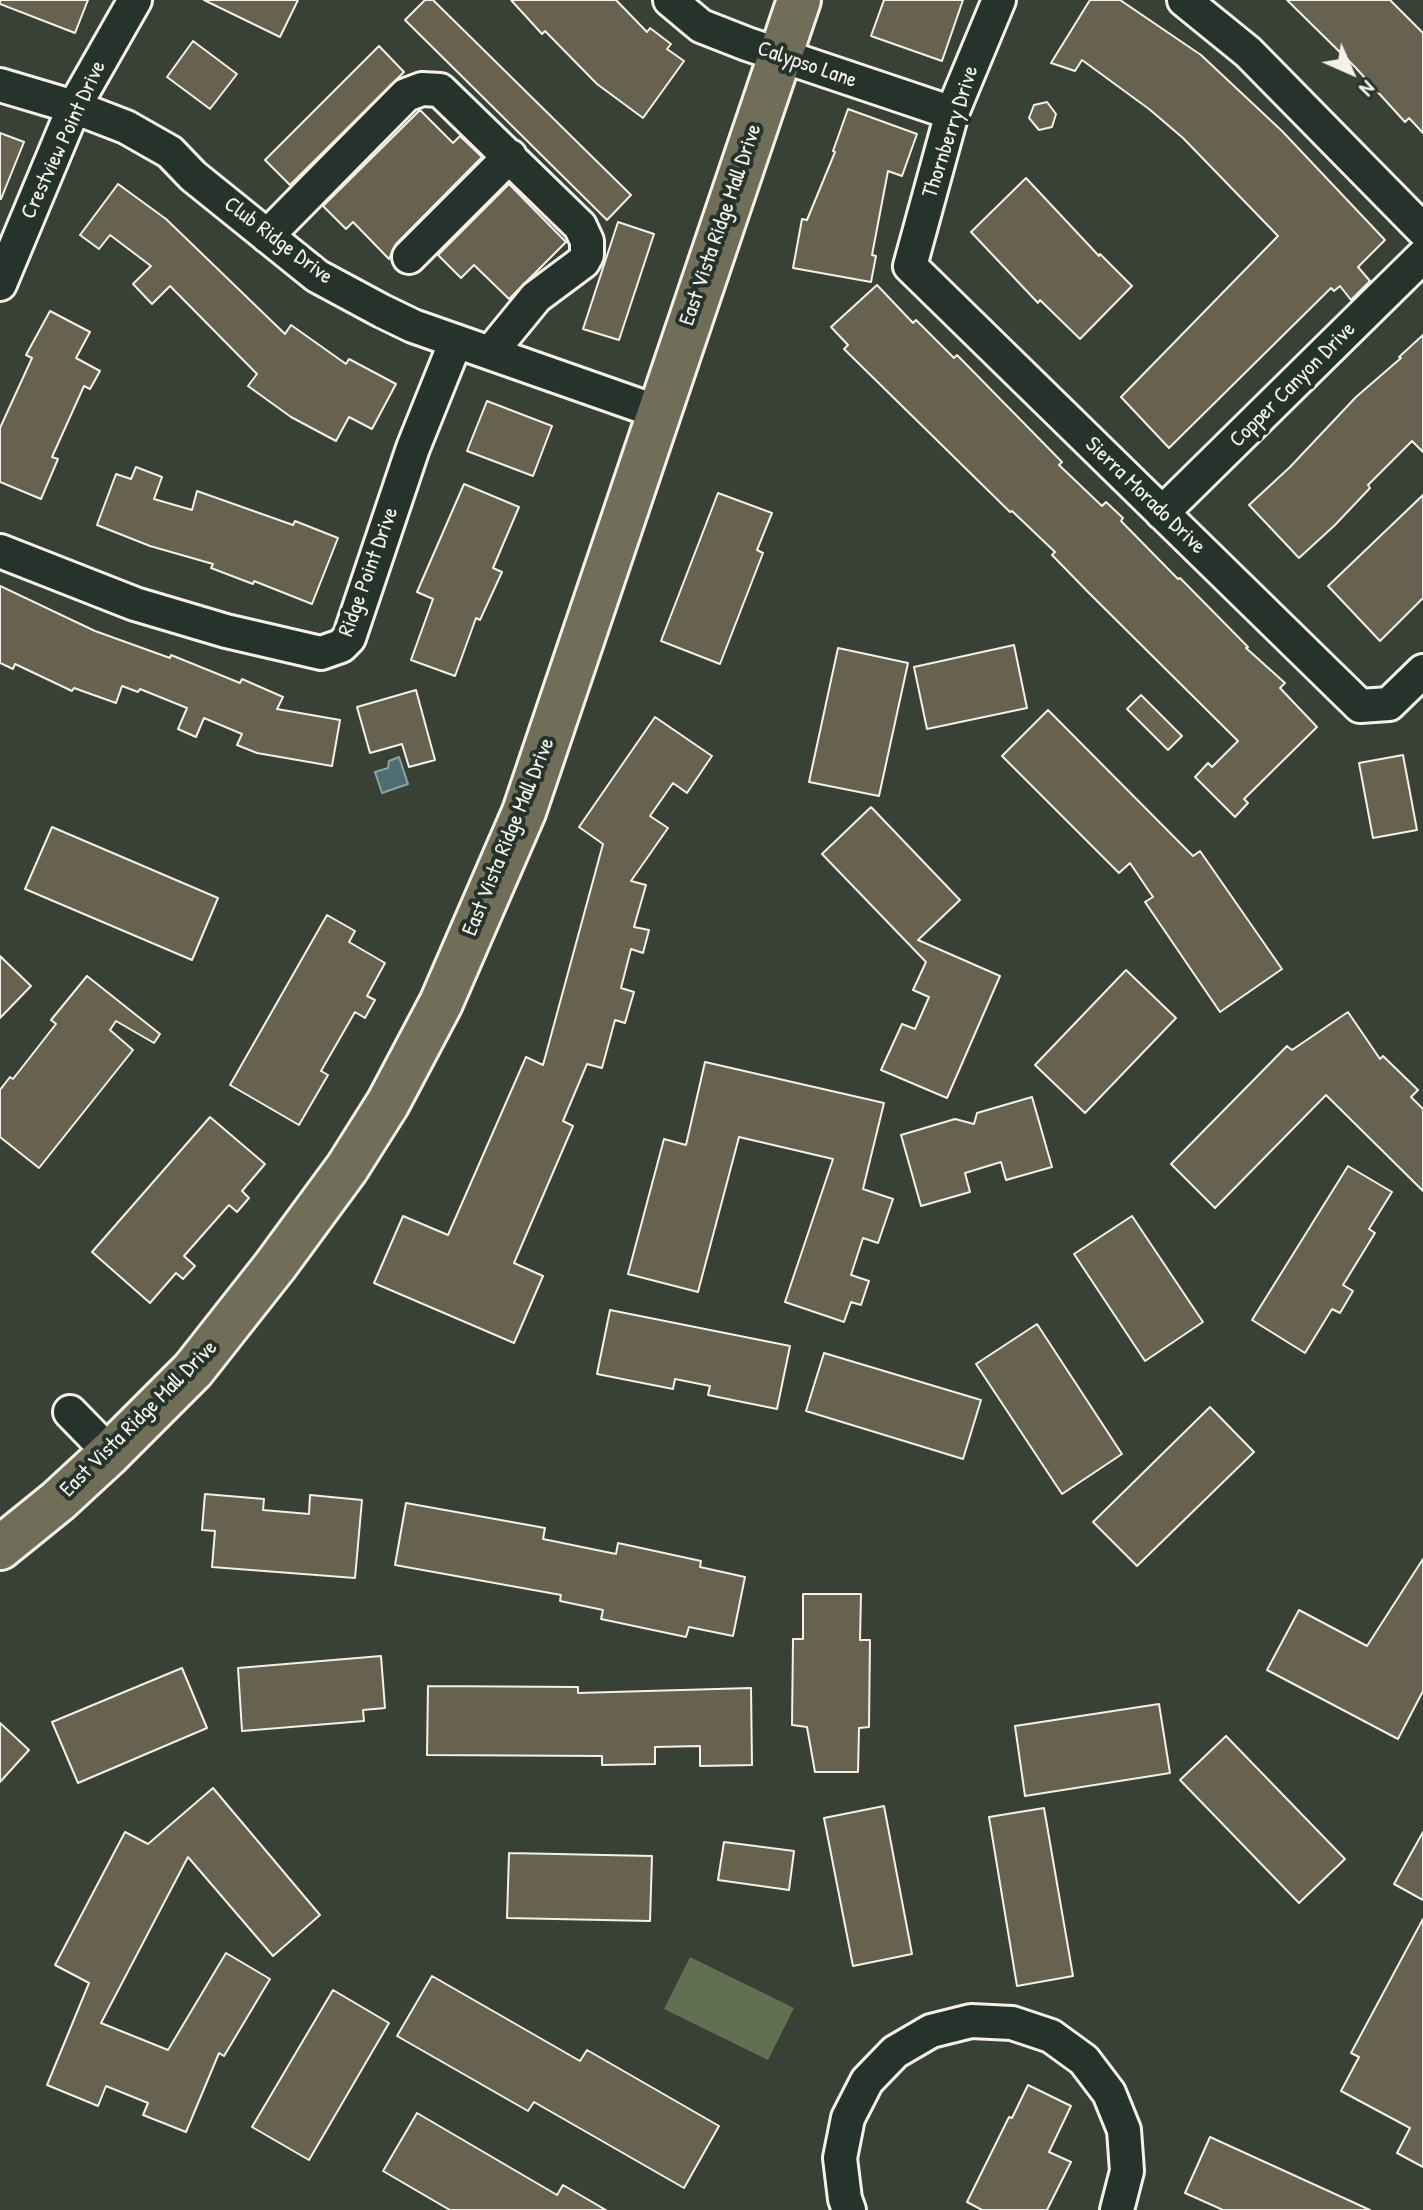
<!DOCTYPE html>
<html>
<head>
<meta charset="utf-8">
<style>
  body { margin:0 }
  #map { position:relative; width:1423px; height:2210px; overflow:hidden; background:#394137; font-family:"Patrick Hand",sans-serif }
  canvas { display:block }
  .north { position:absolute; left:1311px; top:32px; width:80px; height:80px; -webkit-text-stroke:6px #26332d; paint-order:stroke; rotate:135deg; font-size:22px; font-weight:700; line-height:32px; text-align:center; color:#f4f1e8 }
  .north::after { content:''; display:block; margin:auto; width:28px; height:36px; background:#f4f1e8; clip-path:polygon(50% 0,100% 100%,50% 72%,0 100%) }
</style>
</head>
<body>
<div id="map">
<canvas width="1423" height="2210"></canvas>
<div class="north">N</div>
</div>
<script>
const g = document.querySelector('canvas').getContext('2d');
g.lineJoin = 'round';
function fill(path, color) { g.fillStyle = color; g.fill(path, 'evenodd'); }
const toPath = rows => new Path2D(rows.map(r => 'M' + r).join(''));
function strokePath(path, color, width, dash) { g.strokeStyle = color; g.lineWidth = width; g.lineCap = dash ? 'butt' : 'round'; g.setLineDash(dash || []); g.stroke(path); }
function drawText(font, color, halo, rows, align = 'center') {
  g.font = font + ' "Patrick Hand",sans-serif'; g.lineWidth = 8; g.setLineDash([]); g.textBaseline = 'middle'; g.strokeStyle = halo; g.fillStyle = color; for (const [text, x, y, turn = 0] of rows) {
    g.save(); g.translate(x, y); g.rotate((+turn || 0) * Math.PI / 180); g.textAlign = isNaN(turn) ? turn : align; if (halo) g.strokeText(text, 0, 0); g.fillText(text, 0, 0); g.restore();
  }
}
fill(toPath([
  [690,1957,794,2008,768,2060,664,2009]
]), '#626f50');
const water = toPath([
  [399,757,408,784,382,793,375,772,388,768,389,761,399,757]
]);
fill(water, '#4c6e73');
strokePath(water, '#8fa2a2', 2);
const building = toPath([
  [0,0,88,0,75,33,0,4,0,0],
  [204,0,298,0,280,37,204,0],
  [425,0,433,0,631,195,607,220,405,20,425,0],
  [511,0,616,0,647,32,650,28,671,44,667,49,684,61,643,118,597,84,545,31,542,34,511,0],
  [884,0,963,0,942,61,871,36,884,0],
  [1090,0,1120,0,1201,55,1282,131,1385,240,1358,267,1370,281,1351,300,1340,286,1334,291,1331,288,1169,448,1121,397,1278,236,1183,138,1149,109,1082,60,1075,71,1051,63,1090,0],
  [1287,0,1390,0,1423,33,1423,133,1409,118,1405,122,1355,67,1287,0],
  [193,41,237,74,210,109,167,77,193,41],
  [379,46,404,72,290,185,265,160,379,46],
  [1047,102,1056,114,1052,127,1039,130,1029,118,1034,105,1047,102],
  [848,109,917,134,902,176,888,171,872,255,876,256,871,282,793,268,802,219,807,220,835,152,833,151,848,109],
  [420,110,453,143,460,136,482,157,396,244,389,259,353,222,346,229,323,206,420,110],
  [0,133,24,142,1,199,0,199,0,133],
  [1026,178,1099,256,1100,254,1132,286,1080,339,1040,300,1038,303,971,232,1026,178],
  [118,184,166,219,285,334,291,325,346,364,349,359,396,384,372,429,349,417,336,441,291,417,248,386,257,374,170,286,152,304,133,284,151,266,110,235,99,249,80,235,118,184],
  [509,184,566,242,509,299,474,265,461,278,438,255,509,184],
  [618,222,654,234,619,340,583,329,618,222],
  [877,285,913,323,916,320,954,358,957,355,1062,462,1059,465,1102,506,1106,502,1123,518,1121,521,1178,579,1180,578,1248,647,1246,648,1285,683,1280,688,1317,727,1244,799,1248,803,1235,817,1195,777,1208,763,1212,767,1238,741,1088,592,1052,555,1055,552,1012,511,1010,512,844,349,848,345,831,327,877,285],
  [50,311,90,332,76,358,100,371,90,389,84,386,52,457,58,459,41,499,0,482,0,428,32,358,26,355,50,311],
  [1423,335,1423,452,1412,441,1368,485,1370,488,1335,525,1299,558,1249,505,1290,467,1356,397,1401,358,1399,357,1423,335],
  [487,401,552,426,533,476,467,451,487,401],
  [136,467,162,477,154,499,192,510,197,491,293,525,295,521,338,538,312,604,254,581,253,584,211,568,213,564,150,546,97,525,116,474,131,479,136,467],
  [464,484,519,507,493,568,502,572,480,620,476,618,455,676,411,660,433,599,417,592,464,484],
  [718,493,772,513,757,550,763,553,720,664,661,641,718,493],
  [1423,495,1423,598,1380,641,1328,586,1423,495],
  [0,586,95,631,170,658,171,655,240,683,242,679,283,697,277,709,340,720,332,766,257,753,237,745,242,734,204,718,196,737,178,729,187,708,140,689,138,692,122,686,116,703,74,688,72,691,15,664,13,669,0,663,0,586],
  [1014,645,1027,708,927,729,914,667,1014,645],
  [838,648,908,663,879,796,809,782,838,648],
  [416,690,435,760,409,767,402,744,370,753,357,707,416,690],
  [1141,695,1182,736,1168,750,1127,709,1141,695],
  [1048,710,1193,856,1200,851,1282,969,1220,1012,1145,902,1153,897,1130,863,1119,873,1002,756,1048,710],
  [655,717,712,756,687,793,673,783,650,816,668,828,631,881,646,885,634,927,649,930,643,953,631,949,621,988,634,992,625,1023,615,1020,602,1068,587,1064,563,1121,573,1126,514,1263,543,1276,514,1343,374,1283,403,1216,448,1235,526,1057,543,1065,603,844,579,827,655,717],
  [1403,755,1417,830,1373,838,1359,763,1403,755],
  [871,807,960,900,918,940,1000,976,947,1098,881,1070,902,1024,915,1029,929,997,913,990,926,962,822,854,871,807],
  [52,827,218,898,192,960,25,889,52,827],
  [327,915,355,931,349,942,385,963,367,996,375,1000,365,1018,355,1012,321,1071,328,1075,299,1125,230,1085,327,915],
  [0,956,31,986,0,1018,0,956],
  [1126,970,1176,1018,1085,1113,1035,1065,1126,970],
  [87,976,160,1034,154,1043,116,1021,110,1030,133,1050,39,1168,0,1137,0,1090,10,1077,13,1079,56,1024,51,1020,87,976],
  [1348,1012,1380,1059,1383,1056,1418,1090,1411,1097,1423,1109,1423,1191,1326,1095,1215,1208,1171,1164,1287,1046,1292,1050,1348,1012],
  [705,1062,884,1103,863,1189,893,1199,878,1243,863,1238,851,1275,869,1281,861,1305,851,1302,844,1322,785,1302,833,1159,739,1137,698,1292,628,1274,664,1139,686,1145,705,1062],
  [1032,1097,1052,1167,1006,1180,1001,1162,965,1173,970,1192,921,1206,901,1135,955,1119,974,1124,977,1113,1032,1097],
  [210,1117,265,1164,242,1191,249,1198,237,1212,229,1205,184,1256,195,1266,183,1279,176,1273,150,1303,92,1252,210,1117],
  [1348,1166,1392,1192,1369,1229,1375,1233,1343,1285,1353,1291,1340,1313,1332,1309,1305,1353,1252,1320,1348,1166],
  [1132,1216,1203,1322,1145,1361,1074,1254,1132,1216],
  [610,1310,790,1346,777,1409,708,1395,710,1386,675,1379,673,1389,597,1374,610,1310],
  [1037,1324,1122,1454,1062,1494,976,1364,1037,1324],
  [824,1353,981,1400,963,1459,806,1411,824,1353],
  [1210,1407,1254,1452,1137,1566,1093,1522,1210,1407],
  [205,1494,264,1499,263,1510,309,1514,310,1495,362,1500,355,1578,212,1567,215,1531,202,1530,205,1494],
  [406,1503,545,1528,543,1539,616,1554,618,1543,701,1561,700,1567,745,1577,733,1636,689,1627,686,1637,601,1619,603,1610,560,1601,561,1595,395,1565,406,1503],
  [1423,1559,1423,1691,1398,1739,1267,1670,1299,1610,1367,1646,1423,1559],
  [803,1594,861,1594,860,1640,870,1640,869,1727,859,1728,858,1772,815,1772,807,1727,792,1725,793,1639,803,1639,803,1594],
  [381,1656,385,1708,363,1710,364,1721,242,1731,238,1668,381,1656],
  [182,1668,207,1728,78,1783,52,1722,182,1668],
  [428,1686,578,1687,578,1693,751,1688,752,1765,700,1766,700,1746,655,1747,655,1764,602,1765,602,1756,427,1755,428,1686],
  [1159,1704,1170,1773,1025,1796,1015,1726,1159,1704],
  [0,1723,29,1750,0,1782,0,1723],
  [1226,1736,1345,1859,1299,1903,1180,1780,1226,1736],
  [213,1788,320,1915,273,1956,188,1857,101,2023,168,2050,226,1953,270,1979,224,2056,219,2053,186,2132,143,2115,148,2103,106,2086,98,2106,47,2085,89,1983,55,1965,125,1832,148,1844,213,1788],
  [884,1806,912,1954,853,1966,824,1818,884,1806],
  [1044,1808,1073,1976,1017,1986,989,1817,1044,1808],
  [1423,1832,1423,1900,1394,1884,1423,1832],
  [724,1842,794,1851,789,1890,718,1880,724,1842],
  [509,1853,652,1856,650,1921,507,1918,509,1853],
  [1423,1919,1423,2167,1397,2153,1410,2128,1341,2091,1359,2057,1351,2053,1423,1919],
  [432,1976,580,2061,587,2050,719,2126,684,2188,534,2102,528,2111,397,2036,432,1976],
  [333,1990,389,2023,309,2160,252,2127,333,1990],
  [1028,2085,1071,2106,1049,2152,1071,2162,1047,2210,982,2210,967,2202,1009,2117,1012,2118,1028,2085],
  [417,2113,557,2195,563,2185,606,2210,450,2210,383,2171,417,2113],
  [1210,2137,1370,2210,1223,2210,1185,2193,1210,2137]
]);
fill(building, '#66624f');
strokePath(building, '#f4f1e8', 2);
const minor = toPath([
  [670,0,701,26,747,44,952,113],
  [999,0,952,113,910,266,1360,706,1389,704,1423,671],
  [1184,0,1248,52,1423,230],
  [0,85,74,107,126,127,170,152,193,176,317,276,382,311,413,326,658,412],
  [267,236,406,95,422,89,440,90,580,226,587,241,587,255,583,262,536,297,491,352],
  [409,257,510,156],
  [0,284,74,107,135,0],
  [1162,513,1423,256],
  [0,551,135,604,226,631,321,653,341,646,349,638,413,448,456,341],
  [70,1412,110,1453],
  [849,2210,845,2199,840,2158,848,2118,867,2081,895,2052,931,2031,971,2021,1012,2023,1051,2036,1084,2060,1109,2093,1124,2130,1127,2171,1117,2210]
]);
const major = toPath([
  [0,1548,58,1501,110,1453,193,1370,275,1266,347,1168,388,1103,441,1003,524,812,799,0]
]);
strokePath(minor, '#f4f1e8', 38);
strokePath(major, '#f4f1e8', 48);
strokePath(minor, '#26332d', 32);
strokePath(major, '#706e59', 42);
drawText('22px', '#f4f1e8', '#26332d', [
  ["Calypso Lane",807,65,19],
  ["Thornberry Drive",951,132,-72],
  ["Crestview Point Drive",64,140,-65],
  ["East Vista Ridge Mall Drive",721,225,-71],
  ["Club Ridge Drive",278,241,37],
  ["Copper Canyon Drive",1293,385,-45],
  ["Sierra Morado Drive",1145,496,44],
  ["Ridge Point Drive",369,572,-70],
  ["East Vista Ridge Mall Drive",509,837,-68],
  ["East Vista Ridge Mall Drive",139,1419,-45]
]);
</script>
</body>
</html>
